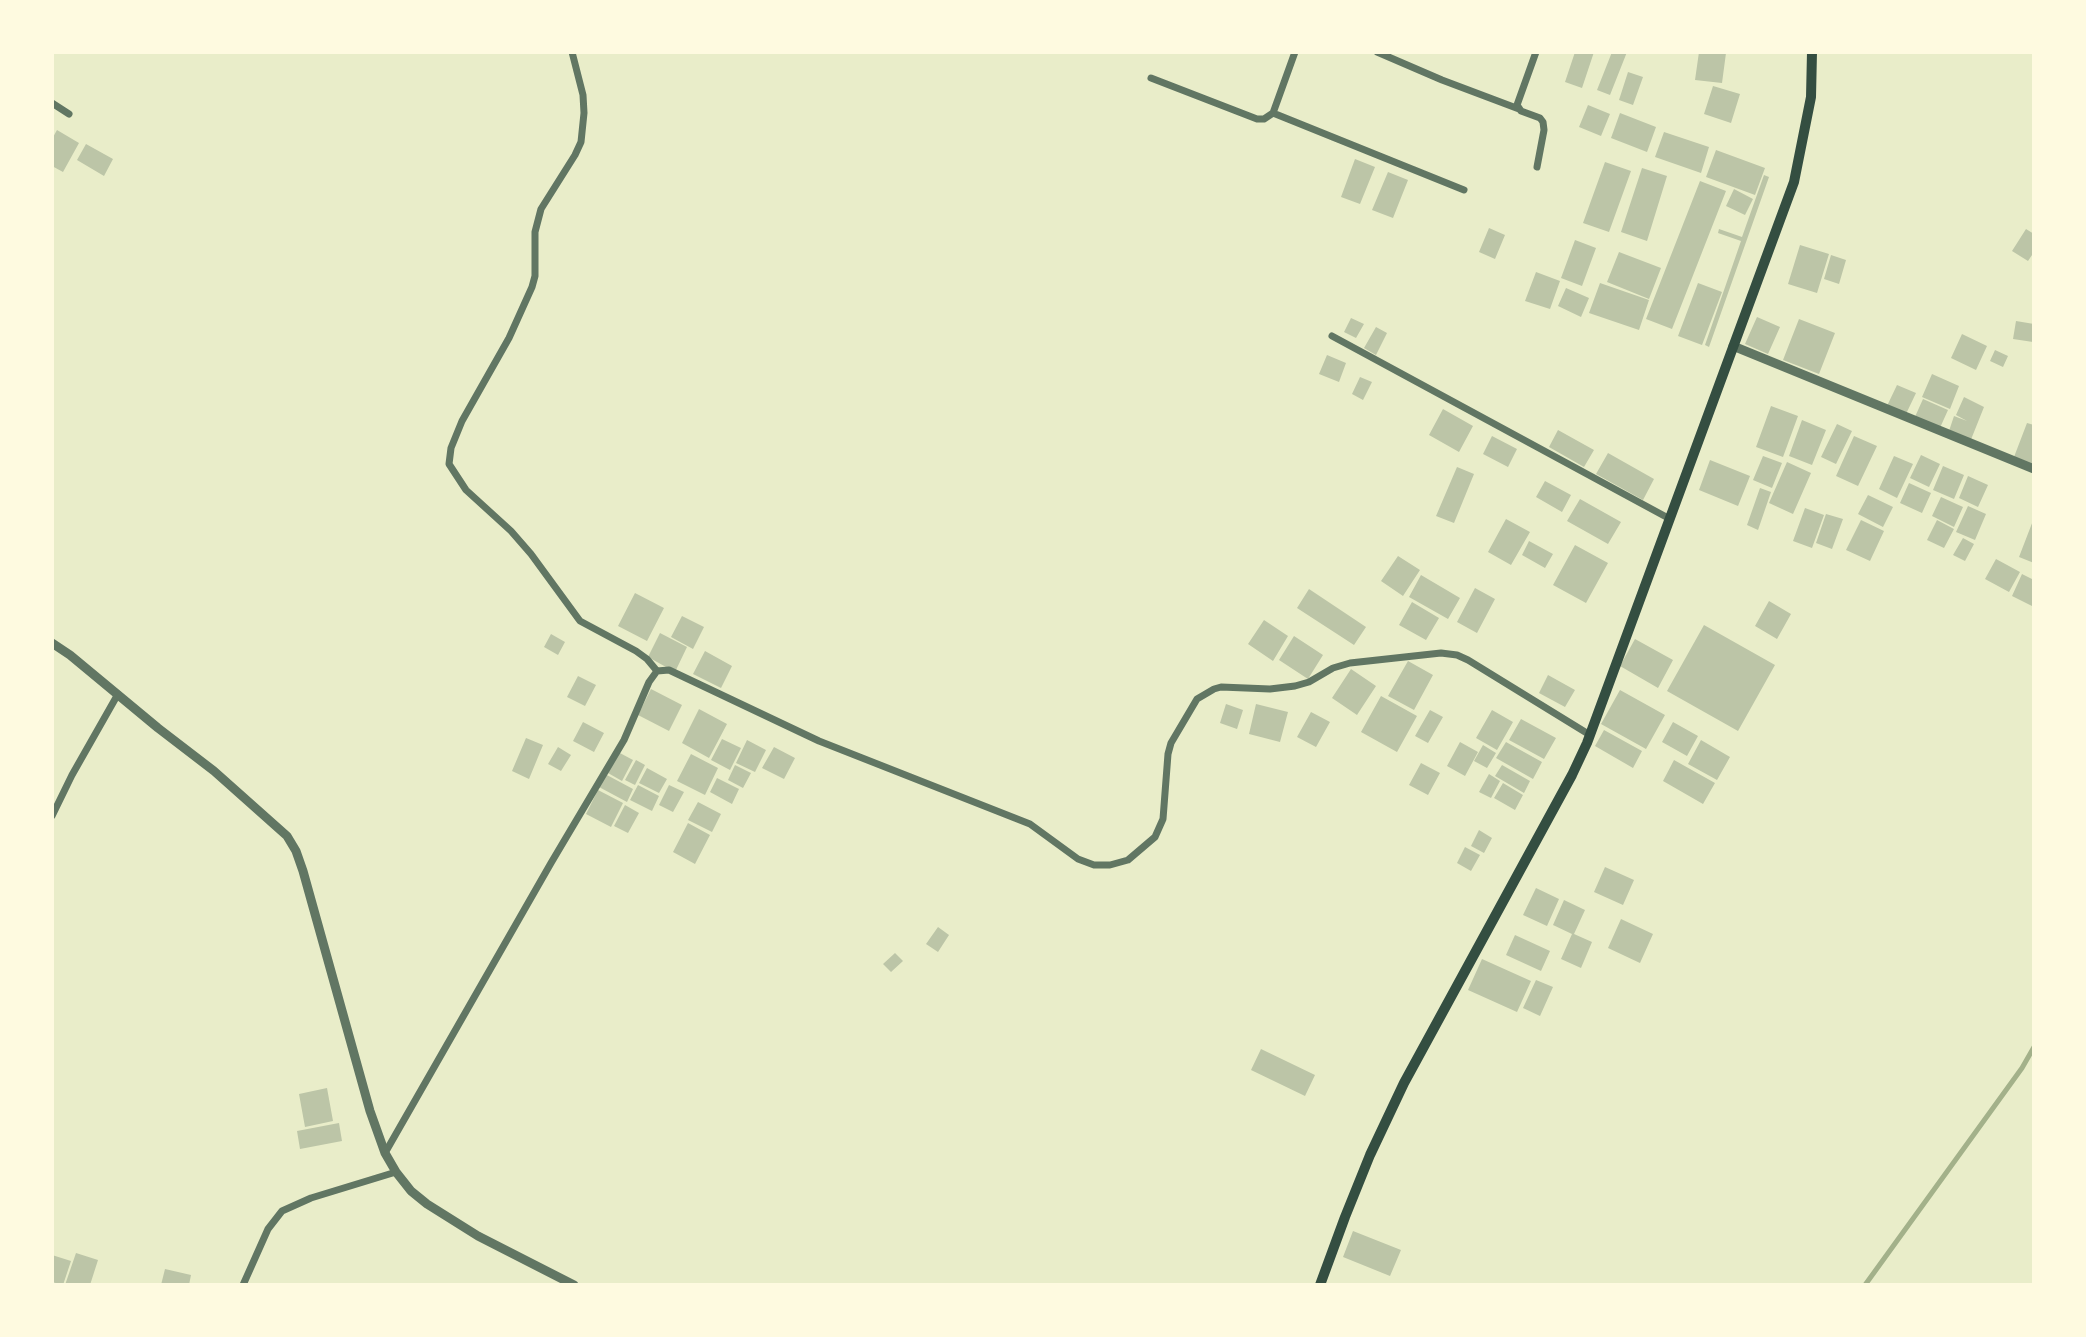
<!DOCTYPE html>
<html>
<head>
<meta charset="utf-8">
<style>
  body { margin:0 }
  #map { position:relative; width:2086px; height:1337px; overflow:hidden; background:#e9edc9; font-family:"Sofia Sans Condensed",sans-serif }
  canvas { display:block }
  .frame { position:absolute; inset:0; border:54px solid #fefae0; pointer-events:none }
</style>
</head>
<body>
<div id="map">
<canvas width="2086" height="1337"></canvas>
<div class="frame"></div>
</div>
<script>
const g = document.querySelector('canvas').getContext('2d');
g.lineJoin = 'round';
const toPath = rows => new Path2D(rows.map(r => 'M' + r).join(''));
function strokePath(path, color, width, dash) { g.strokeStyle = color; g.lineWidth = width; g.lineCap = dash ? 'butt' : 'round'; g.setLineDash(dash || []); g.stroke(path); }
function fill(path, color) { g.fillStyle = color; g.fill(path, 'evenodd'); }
strokePath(toPath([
  [1865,1285,2022,1068,2034,1047]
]), '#a3b18a', 5);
fill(toPath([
  [1575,52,1594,52,1582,88,1565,82],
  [1612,52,1627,52,1610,95,1597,90],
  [1699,52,1726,53,1722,83,1695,80],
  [1628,72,1643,77,1633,105,1619,100],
  [1713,86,1740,94,1731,123,1704,114],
  [1588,105,1610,114,1601,136,1579,127],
  [1620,113,1656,127,1647,152,1611,138],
  [57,130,79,143,63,172,52,166,52,139],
  [1664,132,1709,147,1701,173,1655,157],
  [86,144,113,159,104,176,77,160],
  [1716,150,1765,168,1755,195,1706,177],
  [1355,159,1375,167,1360,204,1341,197],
  [1605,162,1631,171,1609,232,1583,223],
  [1642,168,1667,176,1647,241,1621,232],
  [1388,172,1408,180,1393,218,1372,210],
  [1764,175,1769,177,1709,347,1705,345,1741,241,1718,233,1719,229,1742,237],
  [1700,181,1726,191,1672,329,1646,319],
  [1734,189,1753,199,1745,215,1726,206],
  [1489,228,1505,235,1495,259,1479,252],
  [2026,229,2034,234,2034,252,2028,261,2012,251],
  [1575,240,1596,248,1582,286,1561,278],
  [1800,245,1829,254,1817,293,1788,284],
  [1619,252,1661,268,1649,299,1607,282],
  [1831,255,1846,260,1839,284,1824,279],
  [1536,272,1560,281,1550,309,1525,301],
  [1600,283,1649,300,1639,330,1589,313],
  [1698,283,1722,292,1702,345,1678,336],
  [1566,288,1589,298,1581,317,1558,306],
  [1757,317,1780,327,1768,354,1745,344],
  [1351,318,1364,324,1356,338,1344,332],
  [1799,319,1835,333,1819,374,1783,360],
  [2016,321,2034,324,2033,342,2013,339],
  [1376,327,1387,333,1376,355,1364,348],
  [1962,334,1987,346,1976,370,1951,358],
  [1995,350,2008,356,2003,367,1990,361],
  [1327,355,1346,363,1339,382,1319,374],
  [1932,374,1959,386,1950,409,1922,397],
  [1360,377,1372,382,1363,400,1352,394],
  [1897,385,1916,393,1906,414,1887,406],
  [1964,397,1984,407,1970,442,1948,434,1954,416,1967,421,1956,415],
  [1923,399,1948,410,1939,430,1914,419],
  [1771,406,1798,416,1783,457,1756,447],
  [1443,409,1473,426,1459,452,1429,435],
  [1802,420,1826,430,1812,465,1789,456],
  [2027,423,2034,425,2034,465,2014,457],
  [1837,424,1852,431,1836,464,1821,457],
  [1558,430,1594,450,1584,467,1549,447],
  [1492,436,1517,449,1508,467,1483,454],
  [1854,436,1877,446,1858,486,1836,476],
  [1608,453,1654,479,1643,500,1596,474],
  [1921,455,1940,464,1929,487,1910,478],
  [1763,456,1782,463,1772,488,1753,480],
  [1894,456,1913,464,1897,498,1879,489],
  [1710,460,1750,476,1738,506,1699,490],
  [1787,462,1811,473,1793,514,1769,503],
  [1943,466,1964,475,1954,499,1933,490],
  [1457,467,1474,474,1454,523,1436,516],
  [1968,476,1988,485,1978,507,1959,498],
  [1545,481,1571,495,1562,512,1536,497],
  [1909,483,1931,493,1922,513,1900,503],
  [1760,488,1771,492,1758,530,1747,525],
  [1868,495,1893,507,1883,527,1858,514],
  [1941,497,1963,507,1954,527,1932,516],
  [1580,499,1621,522,1608,544,1567,521],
  [1968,506,1986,514,1975,540,1956,532],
  [1805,508,1824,515,1812,548,1793,541],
  [1826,514,1843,519,1832,549,1816,543],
  [2034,518,2034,563,2019,557],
  [1506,519,1530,532,1511,565,1488,552],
  [1861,520,1884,531,1870,561,1846,550],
  [1937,520,1954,529,1944,548,1927,540],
  [1963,538,1974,544,1965,561,1953,555],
  [1529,541,1553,554,1545,568,1522,555],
  [1575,545,1608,563,1586,603,1553,585],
  [1398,556,1420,570,1403,596,1381,581],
  [1996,559,2020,572,2009,592,1985,579],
  [2022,574,2034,580,2034,607,2012,596],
  [1421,575,1460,598,1448,619,1409,597],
  [1475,588,1495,599,1477,633,1457,622],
  [1309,589,1366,627,1354,645,1297,608],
  [635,593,664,608,647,641,618,626],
  [1769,601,1791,614,1777,639,1755,626],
  [1412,602,1439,618,1426,640,1399,625],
  [682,616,704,627,693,649,671,637],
  [1264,620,1288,636,1273,661,1248,644],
  [1704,625,1775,665,1738,731,1667,691],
  [660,633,687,647,675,672,648,657],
  [551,634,565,642,558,655,544,647],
  [1294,636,1323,655,1308,679,1279,660],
  [1635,639,1673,660,1658,688,1620,666],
  [705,651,732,666,721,688,693,674],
  [1408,661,1433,675,1414,710,1388,696],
  [1351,669,1376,686,1357,715,1332,698],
  [1548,675,1575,690,1565,707,1539,693],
  [578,676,596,685,585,706,567,697],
  [651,689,682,705,669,731,638,715],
  [1620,690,1665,715,1646,749,1601,724],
  [1381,696,1417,716,1397,752,1361,732],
  [1226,704,1243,710,1237,729,1220,723],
  [1256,704,1288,712,1280,742,1249,734],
  [699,709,727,724,709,758,682,743],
  [1430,710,1443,717,1428,743,1415,736],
  [1492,710,1513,722,1497,750,1476,738],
  [1311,712,1330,722,1316,747,1297,737],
  [1521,719,1556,738,1544,759,1509,740],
  [583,722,604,733,594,752,573,741],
  [1673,722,1698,736,1687,756,1662,742],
  [1604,730,1642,751,1633,768,1595,746],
  [526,738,543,745,529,779,512,771],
  [722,739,741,748,730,770,711,760],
  [747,740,766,750,755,772,736,763],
  [1701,740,1730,757,1717,780,1688,764],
  [1460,742,1478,752,1465,776,1447,766],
  [1506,742,1542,762,1533,779,1496,758],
  [1483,745,1496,753,1487,768,1474,761],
  [558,747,571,755,561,771,548,764],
  [774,747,795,758,784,779,762,768],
  [618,752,633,760,622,781,608,773],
  [691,754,718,768,705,795,677,781],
  [636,760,645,765,635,785,625,780],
  [1674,760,1715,783,1703,804,1663,781],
  [1421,763,1440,773,1428,795,1409,785],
  [735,765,751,773,743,788,728,780],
  [1502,765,1530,781,1524,793,1495,776],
  [647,768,667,779,659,793,639,783],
  [605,774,633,789,627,802,599,787],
  [1489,774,1500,781,1491,798,1479,792],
  [717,778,739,789,732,804,710,792],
  [1503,783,1523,795,1515,810,1494,798],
  [638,785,659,796,652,811,630,800],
  [669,785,684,792,673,812,659,805],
  [598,790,623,803,611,827,586,814],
  [698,802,721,814,712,832,688,820],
  [625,805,639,813,628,833,614,826],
  [688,823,710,835,695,864,673,852],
  [1479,830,1492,838,1484,853,1471,846],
  [1465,847,1480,855,1471,871,1457,863],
  [1605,867,1634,880,1623,905,1594,892],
  [1536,888,1559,899,1547,926,1523,915],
  [1564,900,1585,910,1574,934,1592,942,1581,968,1561,959,1572,934,1553,925],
  [1621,919,1653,934,1640,963,1608,948],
  [938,927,949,935,938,952,926,944],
  [1515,935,1550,951,1541,971,1506,955],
  [895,953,903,961,891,972,883,964],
  [1482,959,1531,981,1517,1012,1468,990],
  [1536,980,1553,987,1540,1016,1523,1008],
  [1261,1049,1315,1075,1305,1096,1251,1070],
  [327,1088,333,1121,305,1127,299,1094],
  [339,1123,342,1141,300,1149,297,1131],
  [1353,1231,1401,1250,1390,1276,1343,1257],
  [76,1253,98,1260,90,1285,65,1285],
  [52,1255,71,1261,63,1285,52,1282],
  [165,1269,191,1275,189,1285,161,1285]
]), '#bcc5a7');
strokePath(toPath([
  [572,52,583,95,584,113,581,142,575,155,541,209,535,232,535,276,532,287,509,338,462,421,451,448,449,464,466,490,511,531,531,554,580,621,636,651,647,659,657,671],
  [1377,52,1442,80,1519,109],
  [1536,52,1517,105,1521,111,1540,118,1543,122,1544,130,1537,167],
  [1151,78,1257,119,1264,119,1273,113,1295,52],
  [52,103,69,114],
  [1273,113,1464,190],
  [1332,336,1670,519],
  [52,816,72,775,118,694],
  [385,1153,551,863,624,740,649,682,657,671,669,670,819,741,1030,824,1078,859,1094,865,1110,865,1128,860,1155,837,1163,819,1168,754,1171,743,1197,699,1214,689,1221,687,1270,689,1295,686,1309,682,1333,668,1350,663,1441,653,1457,655,1468,660,1590,735],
  [243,1285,268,1229,282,1211,311,1198,396,1172]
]), '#617663', 7);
strokePath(toPath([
  [1733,346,2034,469],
  [52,643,70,655,158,728,214,771,287,836,296,851,303,871,370,1111,385,1153,396,1172,411,1191,427,1204,478,1236,574,1285]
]), '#617663', 9);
strokePath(toPath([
  [1320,1285,1345,1217,1370,1155,1404,1083,1572,775,1587,743,1794,182,1811,97,1812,52]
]), '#344e41', 10);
</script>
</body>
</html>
